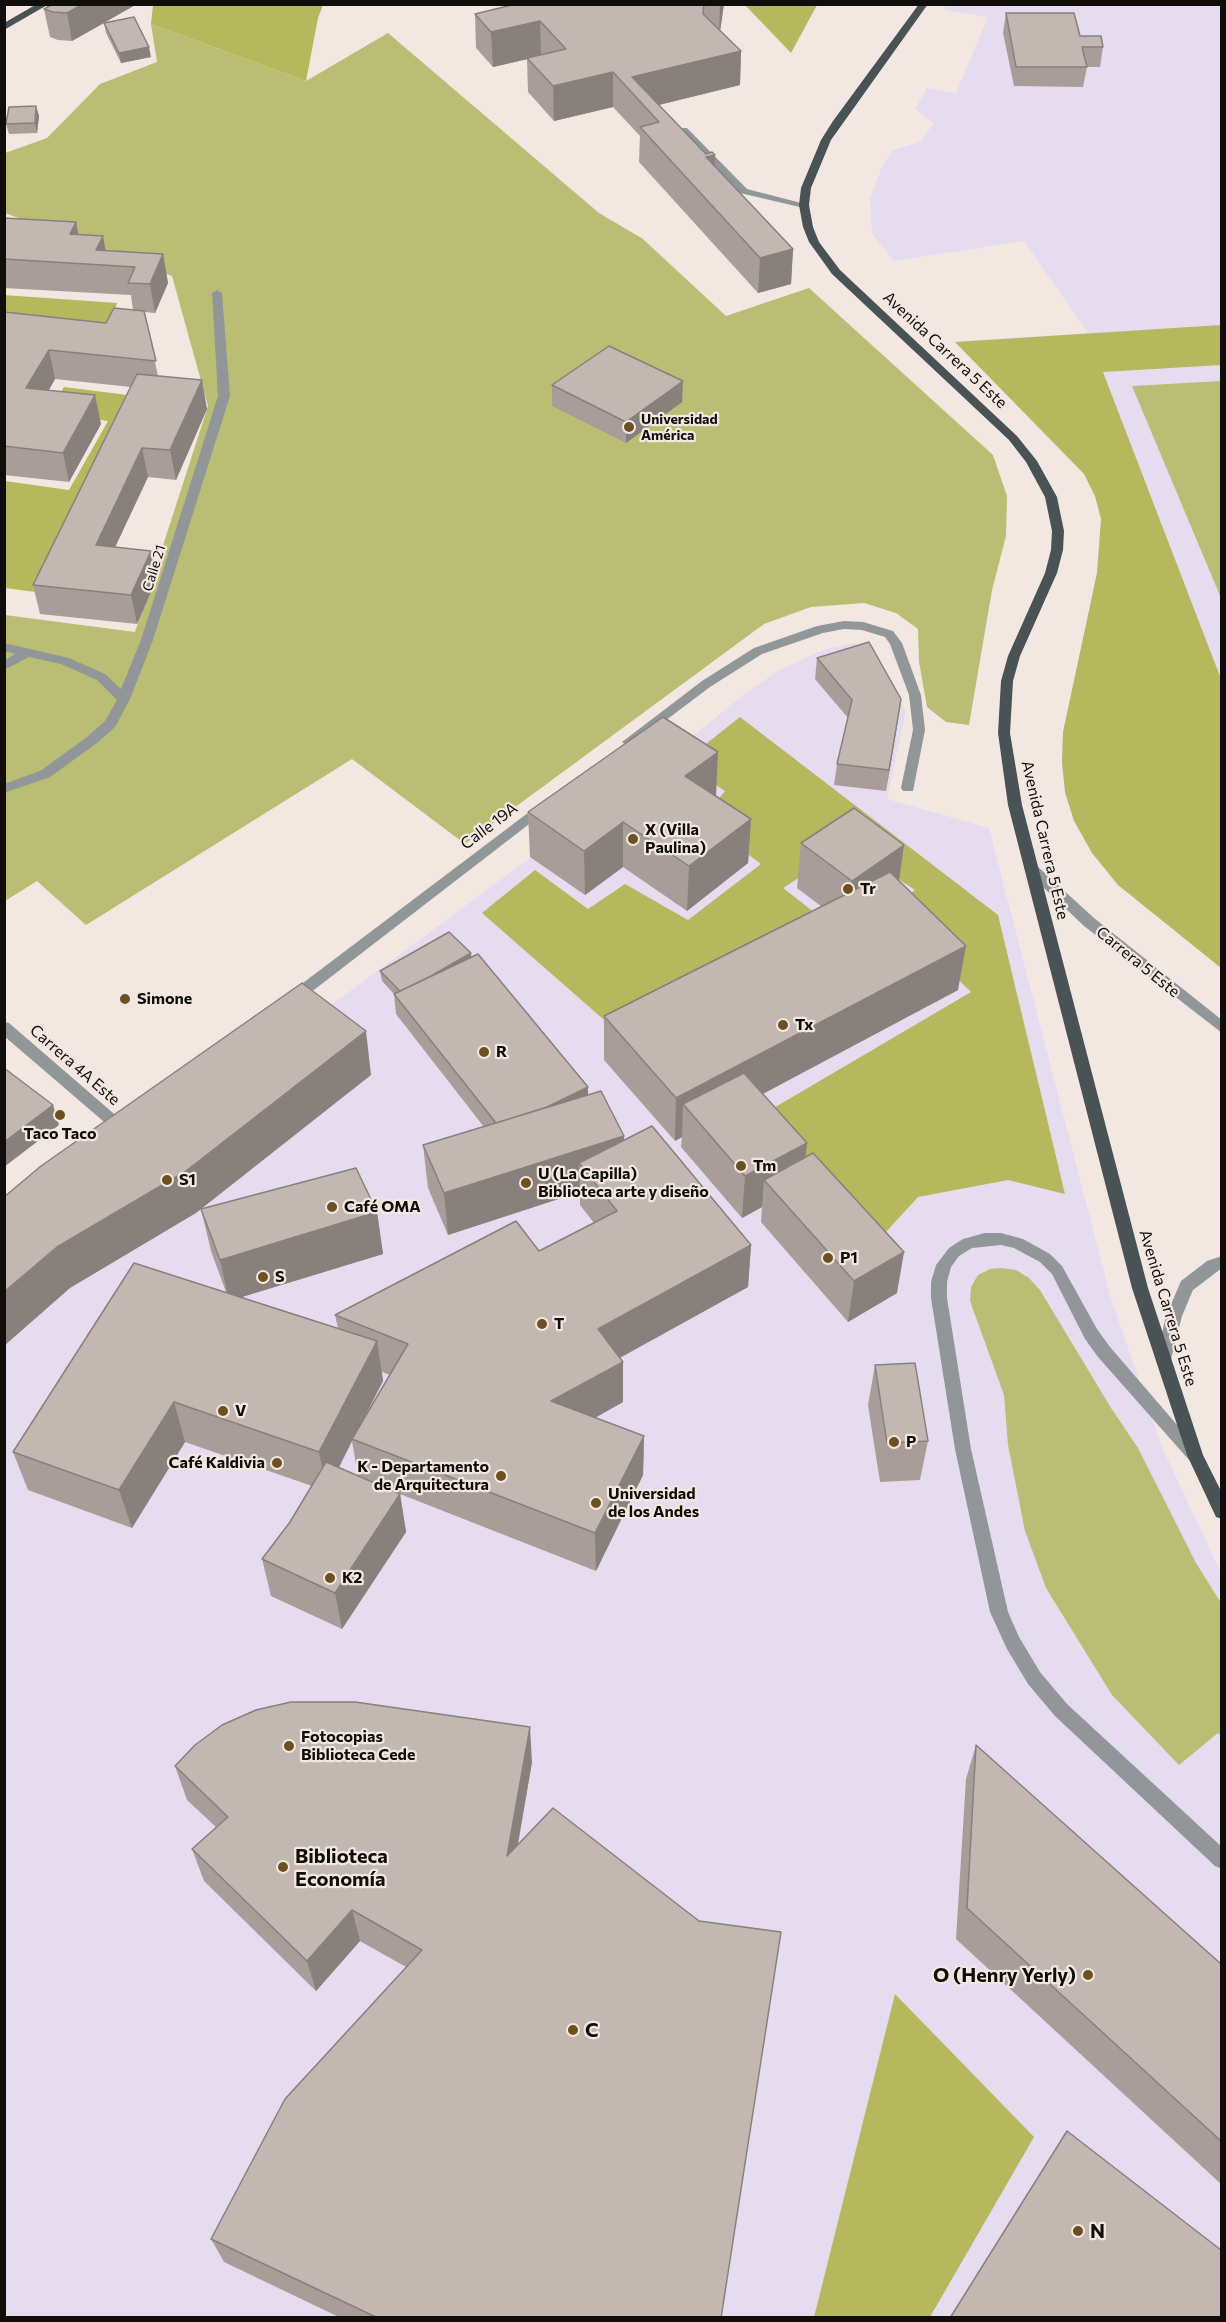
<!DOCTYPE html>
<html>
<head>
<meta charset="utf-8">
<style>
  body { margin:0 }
  #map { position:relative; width:1226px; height:2322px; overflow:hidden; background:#f3e8e1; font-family:Commissioner,sans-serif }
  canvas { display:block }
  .frame { position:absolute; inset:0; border:6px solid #100d0a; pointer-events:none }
</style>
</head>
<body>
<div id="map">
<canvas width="1226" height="2322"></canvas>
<div class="frame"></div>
</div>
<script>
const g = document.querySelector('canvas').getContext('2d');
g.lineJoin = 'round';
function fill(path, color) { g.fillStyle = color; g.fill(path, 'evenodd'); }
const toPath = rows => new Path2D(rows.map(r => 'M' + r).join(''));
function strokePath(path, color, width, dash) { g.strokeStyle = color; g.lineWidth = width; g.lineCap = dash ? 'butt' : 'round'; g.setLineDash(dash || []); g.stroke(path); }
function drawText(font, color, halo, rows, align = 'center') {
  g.font = font + ' Commissioner,sans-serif'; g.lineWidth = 4.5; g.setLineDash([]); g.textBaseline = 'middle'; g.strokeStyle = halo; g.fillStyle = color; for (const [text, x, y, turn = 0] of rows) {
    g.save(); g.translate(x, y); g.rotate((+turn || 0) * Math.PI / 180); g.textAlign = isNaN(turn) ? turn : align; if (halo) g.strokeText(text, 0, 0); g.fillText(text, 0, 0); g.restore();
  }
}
fill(toPath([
  [946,5,1221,5,1221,968,1118,885,1092,853,1074,821,1065,792,1062,762,1063,732,1097,573,1101,519,1095,496,1084,474,955,342,1088,333,1024,241,894,261,872,233,870,199,881,169,893,150,920,142,934,123,915,109,927,88,956,93,988,17,944,10],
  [855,643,862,647,906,711,887,799,989,828,1110,1295,1162,1447,1221,1573,1221,2317,5,2318,5,1251,55,1209,675,751,737,700,776,672,825,649]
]), '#e6dcf0');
fill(toPath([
  [151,24,306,81,388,33,599,213,643,239,726,316,809,288,993,455,1007,496,1006,536,992,590,969,725,946,722,927,707,919,662,918,629,896,613,864,603,811,607,764,624,465,844,352,759,86,925,37,881,5,901,5,615,135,632,208,406,172,276,5,213,5,153,47,138,100,84,157,62],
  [1221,381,1222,381,1221,598,1132,386],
  [1002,1268,1016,1270,1029,1278,1040,1290,1111,1408,1138,1448,1196,1563,1221,1603,1221,1736,1218,1733,1179,1765,1112,1695,1046,1588,1025,1531,1008,1445,1004,1395,970,1301,971,1287,978,1275,990,1269]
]), '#babd74');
fill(toPath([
  [153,5,323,5,318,18,306,81,151,24],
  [745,5,817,5,791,53],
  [4,295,117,303,103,346,5,335],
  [1221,325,1221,365,1103,372,1221,679,1221,968,1118,885,1092,853,1074,821,1065,792,1062,762,1063,732,1097,573,1101,519,1095,496,1084,474,955,342],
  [64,387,143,397,43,593,5,588,5,481,69,490,108,421,48,413],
  [740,717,998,915,1065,1194,1008,1180,918,1197,874,1245,755,1119,971,992,887,910,915,890,848,846,783,888,837,930,627,1040,482,913,535,870,588,909,625,884,688,920,761,864,702,820,725,791,682,763],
  [895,1994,1034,2137,930,2317,814,2317]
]), '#b5b85c');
fill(toPath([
  [681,128,687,128,747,189,809,205,804,208,740,193,681,132,681,128],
  [217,290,222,293,230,396,153,640,130,699,115,727,97,743,50,777,4,793,4,784,40,771,87,737,105,721,117,700,97,680,61,664,29,657,4,670,4,660,16,654,4,651,4,643,69,658,105,674,121,689,141,640,218,396,212,293,217,290],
  [844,621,863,622,893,631,902,643,921,695,925,730,913,791,903,791,901,788,913,730,909,695,890,644,885,637,862,630,844,629,823,633,762,654,710,687,633,745,628,746,622,742,702,681,754,648,817,626,844,621],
  [545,800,550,802,552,805,550,808,297,1003,287,1003,285,999,287,995,545,800],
  [1031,863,1036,865,1094,918,1222,1020,1222,1033,1084,926,1026,871,1024,868,1026,865,1031,863],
  [4,1022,9,1023,127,1125,129,1129,127,1133,117,1133,4,1036,4,1022],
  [985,1233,1001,1233,1023,1239,1050,1254,1062,1266,1097,1329,1110,1347,1203,1455,1201,1460,1195,1462,1189,1460,1098,1357,1085,1339,1052,1274,1040,1262,1014,1248,1001,1245,972,1248,959,1256,951,1267,947,1282,947,1298,971,1449,1008,1612,1019,1637,1040,1672,1067,1704,1222,1847,1222,1869,1215,1866,1055,1716,1028,1684,1007,1649,990,1612,955,1449,931,1298,931,1282,936,1265,949,1248,963,1239,985,1233],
  [1222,1256,1222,1268,1193,1290,1182,1316,1170,1363,1164,1365,1158,1363,1156,1358,1166,1316,1181,1281,1207,1261,1222,1256]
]), '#919798');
fill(toPath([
  [37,4,49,4,4,30,4,23,37,4],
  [919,4,928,4,831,140,811,188,809,205,813,227,819,242,840,270,1017,436,1037,461,1057,497,1064,531,1063,550,1057,573,1020,656,1013,681,1010,733,1022,805,1148,1288,1203,1455,1222,1493,1222,1519,1216,1517,1187,1455,1132,1288,1008,805,998,733,1001,681,1008,656,1045,573,1051,550,1052,531,1045,497,1026,462,1009,440,832,274,809,242,803,227,799,205,801,188,821,140,833,121,919,4]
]), '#495355');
fill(toPath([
  [53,4,137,4,105,22,151,57,121,63,106,33,104,23,72,41,58,40,50,37,44,9],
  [516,4,724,4,720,31,741,51,740,85,659,105,715,166,793,249,791,284,758,293,639,162,640,136,613,107,554,121,528,92,527,59,493,67,476,48,475,14],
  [1006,13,1080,36,1103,47,1100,67,1087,67,1083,87,1014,86,1003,33],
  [36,106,39,116,37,133,9,134,6,124],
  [4,218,76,222,78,234,105,251,163,254,168,283,155,313,144,312,158,376,207,409,176,480,148,477,115,547,156,580,137,624,40,614,33,585,131,387,55,379,49,390,101,424,69,482,4,475,4,312,106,323,133,310,131,295,4,288],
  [552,385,682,402,626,443,552,406],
  [817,658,898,719,886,791,834,785,837,764,848,718,815,679],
  [716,796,751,819,748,863,687,911,623,867,585,895,530,857,528,812],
  [801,843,899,882,958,990,763,1094,897,1293,848,1322,761,1222,762,1207,742,1218,681,1147,682,1137,675,1141,604,1060,604,1016,822,907,797,888],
  [472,957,588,1095,624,1140,751,1245,748,1287,620,1358,623,1402,595,1418,644,1436,643,1475,596,1571,400,1494,406,1532,342,1629,271,1596,262,1559,290,1522,312,1486,185,1442,132,1528,28,1490,13,1452,226,1292,211,1251,201,1209,377,1212,383,1254,241,1297,338,1328,335,1315,539,1251,594,1223,580,1205,580,1192,448,1235,428,1188,423,1145,484,1127,396,1014,394,994,382,981,380,971],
  [382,1372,390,1375,362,1422,383,1381],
  [352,1441,358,1476,339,1467],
  [875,1365,928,1441,920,1480,880,1482,868,1405],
  [976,1745,1221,1964,1221,2184,956,1939,966,1779],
  [532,1762,518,1845,721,2318,341,2318,224,2262,211,2239,406,1967,360,1941,316,1991,204,1881,192,1849,216,1827,187,1800,175,1766]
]), '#a89d99');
fill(toPath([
  [83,4,137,4,72,41,67,13],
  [720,4,724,4,719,38],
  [540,21,541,56,493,67,491,32],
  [149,47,151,57,121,63,119,53],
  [741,51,740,85,646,108,632,77],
  [613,72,613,107,554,121,553,86],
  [36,106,39,116,37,133,35,123],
  [715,155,714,191,706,157],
  [76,222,81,250,70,234],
  [103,236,108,264,96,250],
  [793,249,791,284,758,293,760,258],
  [163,254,168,283,155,313,150,284],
  [49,350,55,379,33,417,26,388],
  [202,380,207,409,176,480,170,450],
  [683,381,682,402,626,443,626,422],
  [95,395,101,424,69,482,63,453],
  [142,448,148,477,102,575,96,545],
  [151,551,156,580,137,624,131,595],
  [901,699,898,719,886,791,889,770],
  [718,752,716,797,685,776],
  [751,819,748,863,687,911,689,866],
  [623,822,623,867,585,895,584,851],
  [904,845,898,889,847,925,852,881],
  [966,946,958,990,702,1126,683,1104,682,1137,675,1141,676,1098],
  [471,953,472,963,403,993],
  [366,1031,371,1075,196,1213,70,1288,4,1346,4,1292,57,1247],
  [588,1087,588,1107,501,1130],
  [53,1105,59,1125,4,1167,4,1142],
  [624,1136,623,1179,579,1163,580,1192,448,1235,444,1193],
  [807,1143,802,1186,764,1180,762,1207,742,1218,745,1176],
  [377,1212,383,1254,229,1301,220,1260],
  [751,1245,748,1287,599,1369,598,1329],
  [904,1252,897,1293,848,1322,854,1281],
  [377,1341,383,1381,353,1439,352,1439,352,1441,327,1491,319,1452],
  [623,1362,623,1402,553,1441,551,1401],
  [174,1402,185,1442,132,1528,119,1490],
  [644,1436,643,1475,596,1571,595,1533],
  [400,1494,406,1532,342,1629,335,1593],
  [530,1727,532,1762,510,1888,507,1856],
  [352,1910,360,1941,316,1991,307,1961]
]), '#88807d');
const building = toPath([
  [53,4,83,4,67,13,53,12,44,9,53,4],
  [516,4,704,4,703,14,741,51,632,77,706,154,712,152,715,155,706,157,793,249,760,258,640,127,659,122,613,72,553,86,527,58,566,49,540,21,491,32,475,14,516,4],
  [1006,13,1074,13,1080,36,1101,36,1103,47,1082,47,1087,67,1016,67,1006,13],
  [134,17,149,47,119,53,104,23,134,17],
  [36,106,35,123,6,124,9,107,36,106],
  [4,218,76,222,70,234,103,236,96,250,163,254,150,284,128,283,135,267,4,259,4,218],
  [114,308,144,311,156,361,49,350,26,388,95,395,63,453,4,446,4,312,106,323,114,308],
  [609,346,683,381,626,422,552,385,609,346],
  [137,374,202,380,170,450,142,448,96,545,151,551,131,595,33,585,137,374],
  [869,642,901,699,889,770,837,764,852,700,817,658,869,642],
  [663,717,718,752,685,776,751,819,689,866,623,822,584,851,528,812,663,717],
  [854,808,904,845,852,881,801,843,854,808],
  [890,872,966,946,676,1098,604,1016,890,872],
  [449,932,471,953,431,976,400,991,380,971,449,932],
  [478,954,588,1087,547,1107,496,1123,394,994,478,954],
  [302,983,366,1031,186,1171,57,1247,4,1292,4,1197,41,1166,302,983],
  [4,1068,53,1105,4,1142,4,1068],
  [744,1073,807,1143,745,1176,683,1104,744,1073],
  [601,1091,624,1136,444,1193,423,1145,601,1091],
  [652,1126,751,1245,598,1329,623,1362,551,1401,644,1436,595,1533,352,1439,408,1344,335,1315,516,1221,539,1251,617,1211,579,1163,652,1126],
  [813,1153,904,1252,854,1281,764,1180,813,1153],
  [356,1168,377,1212,220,1260,201,1209,356,1168],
  [134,1263,377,1341,319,1452,174,1402,119,1490,13,1452,134,1263],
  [915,1363,928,1441,887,1443,875,1365,915,1363],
  [326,1462,400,1494,335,1593,262,1559,290,1522,326,1462],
  [291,1702,355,1702,530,1727,507,1856,553,1808,699,1921,781,1932,721,2318,378,2318,211,2239,285,2099,422,1950,352,1910,307,1961,192,1849,228,1817,175,1766,195,1745,222,1725,256,1710,291,1702],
  [976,1745,1221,1964,1221,2141,967,1908,976,1745],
  [1067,2131,1221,2250,1221,2318,950,2318,1067,2131]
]);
fill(building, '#c3b7b2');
strokePath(building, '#88807d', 1.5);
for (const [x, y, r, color] of [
  [629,427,6,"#6b5022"],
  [633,839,6,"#6b5022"],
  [848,889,6,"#6b5022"],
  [125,999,6,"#6b5022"],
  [783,1025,6,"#6b5022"],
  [484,1052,6,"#6b5022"],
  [60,1115,6,"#6b5022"],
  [741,1166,6,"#6b5022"],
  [167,1180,6,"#6b5022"],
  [526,1183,6,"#6b5022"],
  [332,1207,6,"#6b5022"],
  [828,1258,6,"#6b5022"],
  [263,1277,6,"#6b5022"],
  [542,1324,6,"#6b5022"],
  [223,1411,6,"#6b5022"],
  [894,1442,6,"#6b5022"],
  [277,1463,6,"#6b5022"],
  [501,1476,6,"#6b5022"],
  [596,1503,6,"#6b5022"],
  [330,1578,6,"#6b5022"],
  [289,1746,6,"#6b5022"],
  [283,1867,6,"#6b5022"],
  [1088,1975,6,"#6b5022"],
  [573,2030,6,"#6b5022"],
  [1078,2231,6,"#6b5022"]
]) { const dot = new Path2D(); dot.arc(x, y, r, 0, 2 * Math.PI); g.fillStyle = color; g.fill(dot); strokePath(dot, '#f3e8e1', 2); }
drawText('bold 14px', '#100d0a', '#f3e8e1', [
  ["Universidad",641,419],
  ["América",641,435]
], 'left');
drawText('14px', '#100d0a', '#f3e8e1', [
  ["Calle 21",154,568,-73]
]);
drawText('16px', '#100d0a', '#f3e8e1', [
  ["Avenida Carrera 5 Este",945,350,43],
  ["Calle 19A",489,826,-37],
  ["Avenida Carrera 5 Este",1045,840,77],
  ["Carrera 5 Este",1138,962,39],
  ["Carrera 4A Este",75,1065,41],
  ["Avenida Carrera 5 Este",1168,1308,73]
]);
drawText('bold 16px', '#100d0a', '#f3e8e1', [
  ["X (Villa",645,830],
  ["Paulina)",645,848],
  ["Tr",860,889],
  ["Simone",137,999],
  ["Tx",795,1025],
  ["R",496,1052],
  ["Taco Taco",60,1134,"center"],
  ["Tm",753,1166],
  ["U (La Capilla)",538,1174],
  ["Biblioteca arte y diseño",538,1192],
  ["S1",179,1180],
  ["Café OMA",344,1207],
  ["P1",840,1258],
  ["S",275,1277],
  ["T",554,1324],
  ["V",235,1411],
  ["P",906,1442],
  ["Café Kaldivia",265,1463,"right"],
  ["K - Departamento",489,1467,"right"],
  ["de Arquitectura",489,1485,"right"],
  ["Universidad",608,1494],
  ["de los Andes",608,1512],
  ["K2",342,1578],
  ["Fotocopias",301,1737],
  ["Biblioteca Cede",301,1755]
], 'left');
drawText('bold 20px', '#100d0a', '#f3e8e1', [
  ["Biblioteca",295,1856],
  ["Economía",295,1879],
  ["O (Henry Yerly)",1076,1975,"right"],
  ["C",585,2030],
  ["N",1090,2231]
], 'left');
</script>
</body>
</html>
